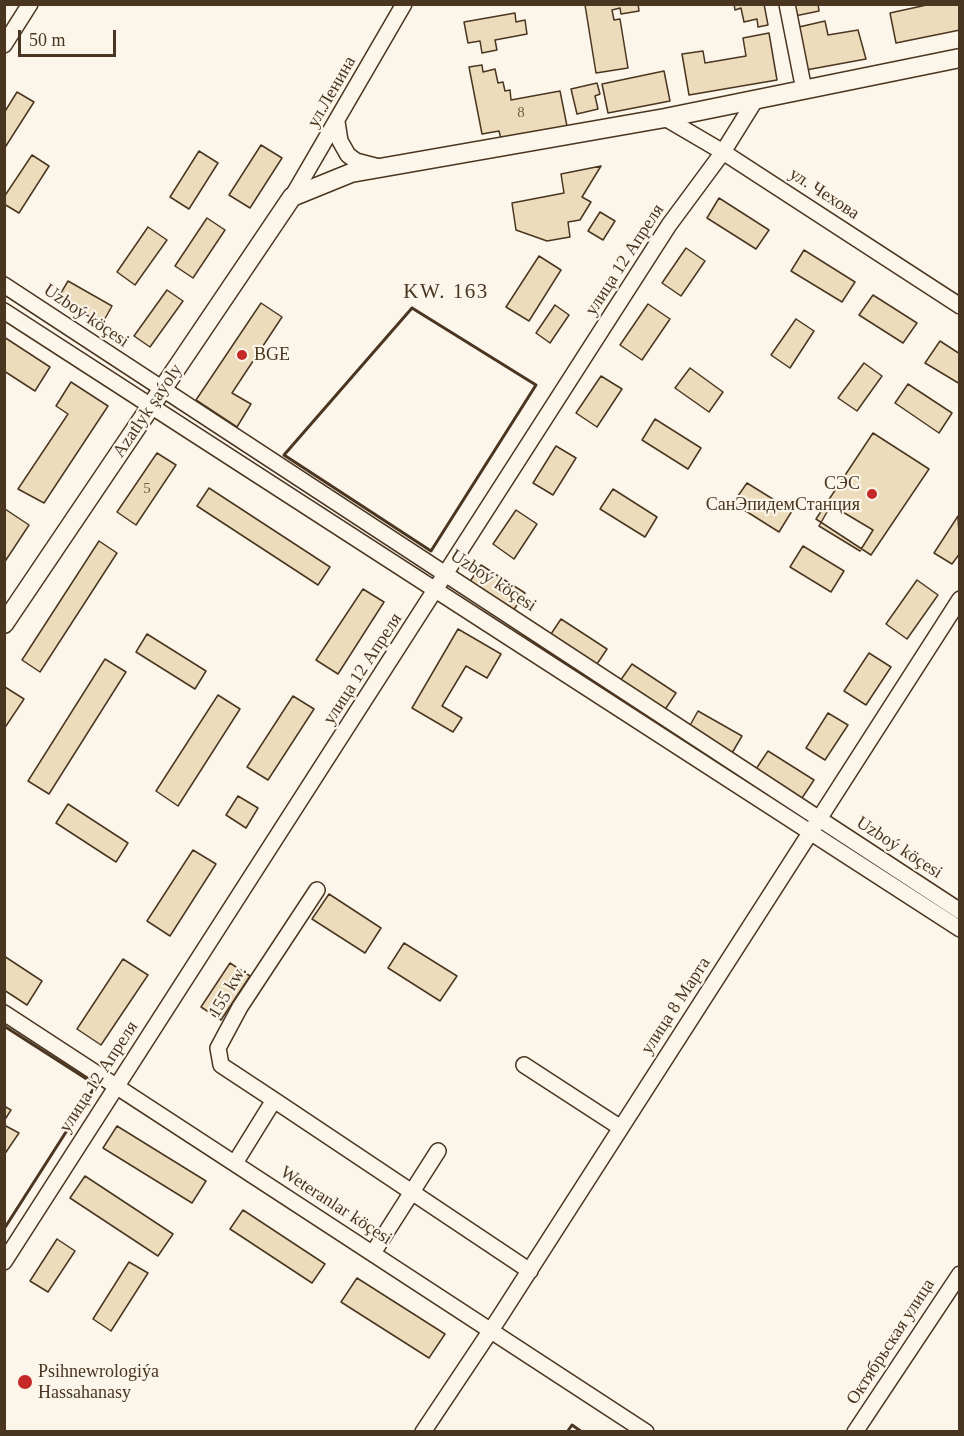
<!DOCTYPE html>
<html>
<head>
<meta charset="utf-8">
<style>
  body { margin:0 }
  #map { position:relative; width:964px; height:1436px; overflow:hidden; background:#fbf6e9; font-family:"Times New Roman",serif }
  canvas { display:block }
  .frame { position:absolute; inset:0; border:6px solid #4a3520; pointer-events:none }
  .scale { position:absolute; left:18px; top:30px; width:98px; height:27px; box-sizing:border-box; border:3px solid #4a3520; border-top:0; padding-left:8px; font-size:18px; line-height:21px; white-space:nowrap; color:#4a3520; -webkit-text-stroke:4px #fbf6e9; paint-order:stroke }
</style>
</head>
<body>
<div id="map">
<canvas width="964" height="1436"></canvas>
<div class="frame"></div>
<div class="scale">50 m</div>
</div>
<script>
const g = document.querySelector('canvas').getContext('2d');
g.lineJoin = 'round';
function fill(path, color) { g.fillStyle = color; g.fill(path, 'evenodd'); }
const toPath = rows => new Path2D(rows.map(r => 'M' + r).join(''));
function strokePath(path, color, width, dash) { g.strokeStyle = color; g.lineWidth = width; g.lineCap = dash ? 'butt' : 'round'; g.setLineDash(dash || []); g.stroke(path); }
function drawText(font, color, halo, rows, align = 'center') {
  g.font = font + ' "Times New Roman",serif'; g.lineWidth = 4.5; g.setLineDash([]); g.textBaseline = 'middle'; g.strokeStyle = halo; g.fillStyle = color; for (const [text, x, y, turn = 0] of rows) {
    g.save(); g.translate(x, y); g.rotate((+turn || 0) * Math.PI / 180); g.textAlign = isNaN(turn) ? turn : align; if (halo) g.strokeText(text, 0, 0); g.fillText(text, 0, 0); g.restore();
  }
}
const building = toPath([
  [638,4,639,11,621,14,620,8,612,10,614,20,620,19,628,68,596,73,585,5,638,4],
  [734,4,764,4,768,25,758,27,757,19,744,22,741,8,735,10,734,4],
  [792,4,818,4,819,11,795,16,792,4],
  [931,4,960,4,960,30,896,43,890,13,931,4],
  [515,13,516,22,525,20,527,34,495,40,497,50,482,53,480,41,468,43,464,22,515,13],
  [825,21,828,35,858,30,866,59,806,70,799,27,825,21],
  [769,33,777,80,689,95,682,54,703,51,705,63,746,56,743,38,769,33],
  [482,65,483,72,495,69,498,83,503,82,505,91,510,90,511,100,560,91,567,126,501,139,499,131,482,134,469,67,482,65],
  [664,71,670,101,608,113,602,84,664,71],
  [597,83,600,94,595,96,598,109,577,114,571,89,597,83],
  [17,92,34,102,4,149,4,113,17,92],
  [261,145,282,158,250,208,229,195,261,145],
  [199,151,218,163,189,209,170,197,199,151],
  [32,155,49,166,19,213,4,204,4,197,32,155],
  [601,166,582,197,591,202,580,220,568,222,570,237,547,241,516,230,512,203,564,193,561,174,601,166],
  [719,198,769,230,756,249,707,218,719,198],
  [600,212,615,221,603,240,588,231,600,212],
  [207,218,225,230,193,278,175,266,207,218],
  [148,227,167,240,135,285,117,272,148,227],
  [686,248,705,261,681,296,662,283,686,248],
  [804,250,855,282,842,302,791,271,804,250],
  [539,256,561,270,529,321,506,307,539,256],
  [68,281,112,306,102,324,58,298,68,281],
  [167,290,183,301,150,347,134,336,167,290],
  [873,295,917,323,903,343,859,315,873,295],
  [261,303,282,317,232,393,251,404,237,427,196,400,261,303],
  [648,304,670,319,642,360,620,345,648,304],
  [555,305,569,315,550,343,536,333,555,305],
  [796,319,814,331,790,368,771,355,796,319],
  [4,337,50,367,35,391,4,371,4,337],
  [940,341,960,354,960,384,925,363,940,341],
  [864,363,882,376,857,411,838,398,864,363],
  [690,368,723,392,709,412,675,388,690,368],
  [601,376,622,389,597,427,576,413,601,376],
  [71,382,108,406,44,503,18,489,68,414,56,406,71,382],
  [908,384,952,413,939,433,895,403,908,384],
  [655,419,701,448,688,469,642,440,655,419],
  [873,433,929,469,871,555,816,519,873,433],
  [556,446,576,458,553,495,533,483,556,446],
  [157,453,176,465,136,525,117,512,157,453],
  [747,483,792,511,779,532,733,503,747,483],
  [209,488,330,567,318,585,197,506,209,488],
  [613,489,657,517,645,537,600,509,613,489],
  [831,505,873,530,860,551,819,526,831,505],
  [5,509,29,525,4,563,4,509,5,509],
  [516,510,537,524,514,559,493,544,516,510],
  [958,516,960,553,952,564,934,553,958,516],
  [99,541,117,553,40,672,22,660,99,541],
  [803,546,844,571,831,592,790,567,803,546],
  [481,565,525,593,513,611,469,583,481,565],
  [917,580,938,595,907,639,886,624,917,580],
  [363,589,384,602,338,674,316,660,363,589],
  [561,619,607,649,595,667,549,637,561,619],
  [458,629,501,654,487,678,466,666,442,706,462,718,453,732,412,708,458,629],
  [147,634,206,671,195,689,136,652,147,634],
  [869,653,891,667,866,705,844,691,869,653],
  [105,659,126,672,49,794,28,781,105,659],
  [632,664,676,693,664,711,620,681,632,664],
  [5,687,24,699,4,729,4,687,5,687],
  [218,695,240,709,178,806,156,791,218,695],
  [293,696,314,709,268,780,247,767,293,696],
  [698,711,742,736,732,753,688,729,698,711],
  [828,713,848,725,825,760,806,748,828,713],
  [768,751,814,780,800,801,754,772,768,751],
  [238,796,258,808,246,828,226,815,238,796],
  [68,804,128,843,116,862,56,823,68,804],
  [193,850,216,864,170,936,147,921,193,850],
  [329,894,381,928,365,953,312,919,329,894],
  [404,943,457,976,440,1001,388,968,404,943],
  [4,956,42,981,27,1005,4,990,4,956],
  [123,959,148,975,101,1045,77,1029,123,959],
  [230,963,250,976,221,1020,201,1007,230,963],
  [4,1106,11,1110,4,1121,4,1106],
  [4,1125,19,1133,4,1155,4,1125],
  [117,1126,206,1181,192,1203,103,1148,117,1126],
  [85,1176,173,1234,158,1256,70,1198,85,1176],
  [243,1210,325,1264,312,1283,230,1229,243,1210],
  [57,1239,75,1251,48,1292,30,1281,57,1239],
  [129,1262,148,1273,111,1331,93,1319,129,1262],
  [357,1278,445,1334,429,1358,341,1302,357,1278]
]);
fill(building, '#ecdcbc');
strokePath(building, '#4a3520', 1.5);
const minor = toPath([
  [787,4,804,90],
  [4,45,30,4],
  [665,118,723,152,960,306],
  [337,122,340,141,348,155,356,161,379,167],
  [292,197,404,4],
  [4,285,960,911],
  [4,311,960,929],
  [4,1013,646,1432],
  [524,1065,621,1128],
  [274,1100,221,1065,218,1048,240,1007,317,890],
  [235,1163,274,1100,530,1271],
  [373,1253,438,1151],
  [4,1262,669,225,723,152,756,99],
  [423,1432,499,1318,960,599],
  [855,1432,960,1274]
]);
const major = toPath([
  [4,624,292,197,351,173,665,118,960,58]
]);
strokePath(minor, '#4a3520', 18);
strokePath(major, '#4a3520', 21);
strokePath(minor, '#fbf6e9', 15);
strokePath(major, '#fbf6e9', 18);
strokePath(toPath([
  [412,308,536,385,431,551,284,455,412,308],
  [4,1026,96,1085,4,1229],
  [567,1432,572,1425,582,1432]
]), '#4a3520', 3);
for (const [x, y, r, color] of [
  [242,355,6,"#c62828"],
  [872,494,6,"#c62828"],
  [25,1382,8,"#c62828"]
]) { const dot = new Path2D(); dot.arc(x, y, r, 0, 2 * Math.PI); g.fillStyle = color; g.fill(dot); strokePath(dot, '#fbf6e9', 2); }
drawText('15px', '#725f47', null, [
  ["8",521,113],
  ["5",147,489]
]);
drawText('18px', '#4a3520', '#fbf6e9', [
  ["ул.Ленина",332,92,-60],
  ["ул. Чехова",824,194,33],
  ["улица 12 Апреля",625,260,-57],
  ["Uzboý köçesi",86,316,34],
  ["Azatlyk şaýoly",148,411,-56],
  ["Uzboý köçesi",493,581,33],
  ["улица 12 Апреля",363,669,-57],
  ["Uzboý köçesi",899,848,33],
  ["155 kw.",228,992,-59],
  ["улица 8 Марта",676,1006,-57],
  ["улица 12 Апреля",99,1077,-57],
  ["Weteranlar köçesi",336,1206,33],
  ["Октябрьская улица",891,1342,-57]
]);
drawText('18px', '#4a3520', '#fbf6e9', [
  ["BGE",254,355],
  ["СЭС",860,484,"right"],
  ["СанЭпидемСтанция",860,505,"right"],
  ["Psihnewrologiýa",38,1372],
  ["Hassahanasy",38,1393]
], 'left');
g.letterSpacing = '1.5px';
drawText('21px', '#4a3520', '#fbf6e9', [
  ["KW. 163",446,292]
]);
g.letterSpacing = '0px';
</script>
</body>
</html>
